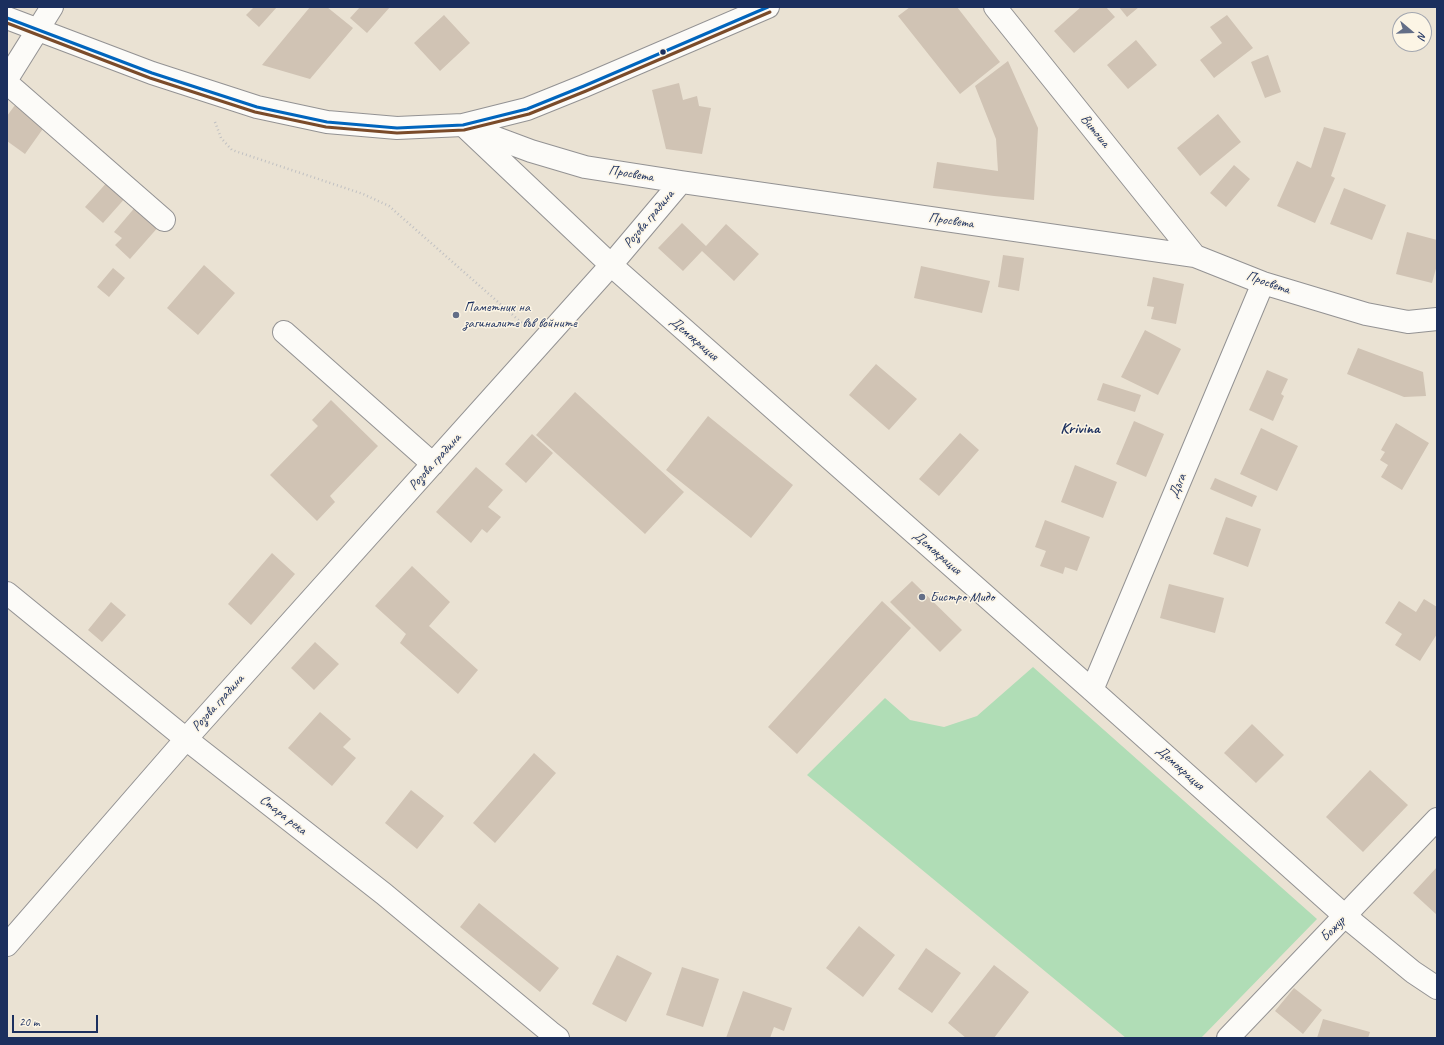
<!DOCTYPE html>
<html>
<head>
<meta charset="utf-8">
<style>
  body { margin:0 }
  #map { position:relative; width:1444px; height:1045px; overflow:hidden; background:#eae2d3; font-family:Caveat,sans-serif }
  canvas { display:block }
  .frame { position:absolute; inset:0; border:8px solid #1b2f5e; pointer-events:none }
  .north { position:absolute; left:1392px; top:12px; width:40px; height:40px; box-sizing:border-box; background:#fcf5e5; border:1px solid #a2a6af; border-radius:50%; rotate:109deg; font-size:11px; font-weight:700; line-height:16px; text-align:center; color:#1b2f5e }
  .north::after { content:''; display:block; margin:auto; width:14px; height:18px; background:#636e87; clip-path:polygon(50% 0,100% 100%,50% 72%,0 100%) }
  .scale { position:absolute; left:12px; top:1015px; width:86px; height:18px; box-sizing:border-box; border:2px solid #1b2f5e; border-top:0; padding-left:5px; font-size:12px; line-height:14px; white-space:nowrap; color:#1b2f5e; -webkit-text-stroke:3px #fcf5e5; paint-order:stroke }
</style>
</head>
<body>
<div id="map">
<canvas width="1444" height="1045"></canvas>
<div class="frame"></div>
<div class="north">N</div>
<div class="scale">20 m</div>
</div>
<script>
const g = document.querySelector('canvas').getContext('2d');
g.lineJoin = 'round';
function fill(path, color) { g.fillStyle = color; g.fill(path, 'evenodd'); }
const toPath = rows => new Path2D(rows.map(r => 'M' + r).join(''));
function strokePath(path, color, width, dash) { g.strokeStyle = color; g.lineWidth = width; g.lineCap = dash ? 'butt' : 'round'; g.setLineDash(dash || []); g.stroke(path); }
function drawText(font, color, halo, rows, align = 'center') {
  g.font = font + ' Caveat,sans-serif'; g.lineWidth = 3; g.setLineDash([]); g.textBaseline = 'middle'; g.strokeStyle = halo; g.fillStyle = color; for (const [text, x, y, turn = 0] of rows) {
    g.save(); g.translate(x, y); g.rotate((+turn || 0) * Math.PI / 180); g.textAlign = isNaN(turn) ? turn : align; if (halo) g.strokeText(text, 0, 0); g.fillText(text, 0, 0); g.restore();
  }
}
fill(toPath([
  [1033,667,1317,919,1201,1038,1126,1038,807,775,885,698,910,720,944,727,977,716]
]), '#b0ddb6');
fill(toPath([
  [254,7,277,7,259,27,246,15],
  [310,7,327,7,353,28,310,79,262,65],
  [360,7,390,7,367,33,350,18],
  [910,7,957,7,1000,62,960,94,898,16],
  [1081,7,1106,7,1115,17,1074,53,1054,31],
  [1119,7,1139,7,1127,17],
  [444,15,470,43,440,71,414,43],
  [1227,15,1253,48,1214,78,1200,60,1222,43,1210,27],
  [1136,40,1157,65,1128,89,1107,65],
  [1268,55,1281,92,1265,98,1251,62],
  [1008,61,1038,128,1034,200,994,196,933,188,937,162,998,171,996,139,975,86],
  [679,83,683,100,697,96,699,106,711,108,702,154,666,149,652,90],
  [18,101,47,123,25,154,7,141,7,116],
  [1218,114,1241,142,1200,176,1177,148],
  [1324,127,1346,133,1331,176,1335,178,1315,223,1277,206,1297,161,1311,168],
  [1234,165,1250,179,1226,207,1210,193],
  [109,180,127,196,103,223,85,207],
  [1344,188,1386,205,1372,240,1330,224],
  [137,205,160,225,130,259,115,245,122,238,114,232],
  [682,223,706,246,726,224,759,254,734,281,702,251,683,271,658,248],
  [1407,232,1437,240,1437,265,1432,283,1396,274],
  [1003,255,1024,258,1019,291,998,287],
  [204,265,235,293,198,335,167,308],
  [921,266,990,281,982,313,914,298],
  [113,268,125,278,109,297,97,287],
  [1153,277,1184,284,1176,324,1151,319,1154,307,1147,306],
  [1145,330,1181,349,1158,395,1121,377],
  [1358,348,1423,372,1426,396,1404,397,1347,374],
  [876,364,917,399,889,430,849,395],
  [1267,370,1288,379,1281,394,1284,396,1273,421,1249,410],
  [1103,383,1141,395,1135,412,1097,400],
  [575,392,684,492,645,534,536,435],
  [331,400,378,446,330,496,335,502,317,521,270,475,318,426,312,420],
  [708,416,793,485,751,538,666,470],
  [1134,421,1164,434,1146,477,1116,464],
  [1396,423,1429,443,1402,490,1381,477,1388,465,1380,460,1385,452,1381,450],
  [1261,428,1298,446,1277,491,1240,474],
  [960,433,979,450,939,496,919,479],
  [532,434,553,453,526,483,505,464],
  [1075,465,1117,482,1103,518,1061,502],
  [476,467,503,490,488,507,501,517,487,533,482,529,471,543,436,512],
  [1215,478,1257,496,1252,507,1210,489],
  [1226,517,1261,529,1248,567,1213,554],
  [1045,520,1090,537,1077,571,1065,567,1063,574,1040,566,1046,551,1035,547],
  [272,553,295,574,251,625,228,604],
  [412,566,450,602,429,626,478,670,458,694,400,643,406,634,375,606],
  [912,581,962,630,940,652,890,602],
  [1169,584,1224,598,1215,633,1160,618],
  [1424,599,1437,607,1437,634,1420,661,1395,645,1402,634,1385,623,1399,601,1416,612],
  [882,601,911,628,797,754,768,727],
  [111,602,126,615,102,642,88,630],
  [315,642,339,664,314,690,291,668],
  [320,712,351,739,343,747,356,758,332,786,288,748],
  [1252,724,1284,755,1256,783,1224,753],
  [534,753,556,773,495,843,473,823],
  [1370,770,1408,805,1363,852,1326,817],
  [411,790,444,816,417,849,385,823],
  [1437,867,1437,915,1413,893],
  [479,903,559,968,540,992,460,927],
  [859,926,895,955,863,997,826,968],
  [926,948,961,973,932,1013,898,989],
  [617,955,652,973,626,1022,592,1004],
  [994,965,1029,992,994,1038,966,1038,948,1023],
  [682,967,719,979,703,1027,666,1015],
  [1294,988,1322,1010,1303,1034,1275,1011],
  [743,991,792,1008,784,1031,774,1027,770,1038,726,1038],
  [1323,1019,1370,1032,1368,1038,1317,1038]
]), '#d0c3b4');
const minor = toPath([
  [995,7,1195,256],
  [7,18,152,73,257,107,327,122,397,128,463,125,527,109,584,86,768,7],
  [7,79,52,7],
  [7,83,164,220],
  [463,125,611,265,1092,690,1345,916,1413,972,1437,988],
  [472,129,531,151,585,167,681,182,1195,256,1263,283,1366,314,1408,322,1437,319],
  [284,332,433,464],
  [7,593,186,739,384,894,550,1032,558,1038],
  [1092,690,1263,283],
  [7,945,186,739,611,265,681,182],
  [1228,1038,1437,819]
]);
strokePath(minor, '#939293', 24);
strokePath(toPath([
  [215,122,221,138,232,150,363,194,389,206,523,324]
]), '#c0c0c2', 2.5, [1, 3]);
strokePath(minor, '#fcfbf8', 22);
strokePath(toPath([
  [7,18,152,73,257,107,327,122,397,128,463,125,527,109,584,86,768,7]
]), '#0065bd', 3);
strokePath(toPath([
  [7,23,150,78,255,112,326,127,397,133,464,130,529,114,586,91,770,12]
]), '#7a4b2a', 3);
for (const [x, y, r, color] of [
  [663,52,3.5,"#1b2f5e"],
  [456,315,4,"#636e87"],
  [922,597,4,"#636e87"]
]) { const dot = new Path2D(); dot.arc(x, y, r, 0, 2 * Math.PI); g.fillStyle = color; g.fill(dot); strokePath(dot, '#fcf5e5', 1.5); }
drawText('14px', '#1b2f5e', '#fcf5e5', [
  ["Витоша",1095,131,51],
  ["Просвета",631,174,9],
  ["Розова градина",649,219,-50],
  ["Просвета",951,221,8],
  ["Просвета",1268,283,19],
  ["Демокрация",694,339,41],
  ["Розова градина",435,462,-48],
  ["Дъга",1178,486,-67],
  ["Демокрация",937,553,41],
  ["Розова градина",218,703,-48],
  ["Демокрация",1180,768,42],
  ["Стара река",283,815,38],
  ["Божур",1333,929,-46]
]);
drawText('14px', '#1b2f5e', '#fcf5e5', [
  ["Паметник на",464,307],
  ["загиналите във войните",464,323],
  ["Бистро Мидо",930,597]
], 'left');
drawText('bold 16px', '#1b2f5e', '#fcf5e5', [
  ["Krivina",1080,429]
]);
</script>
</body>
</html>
